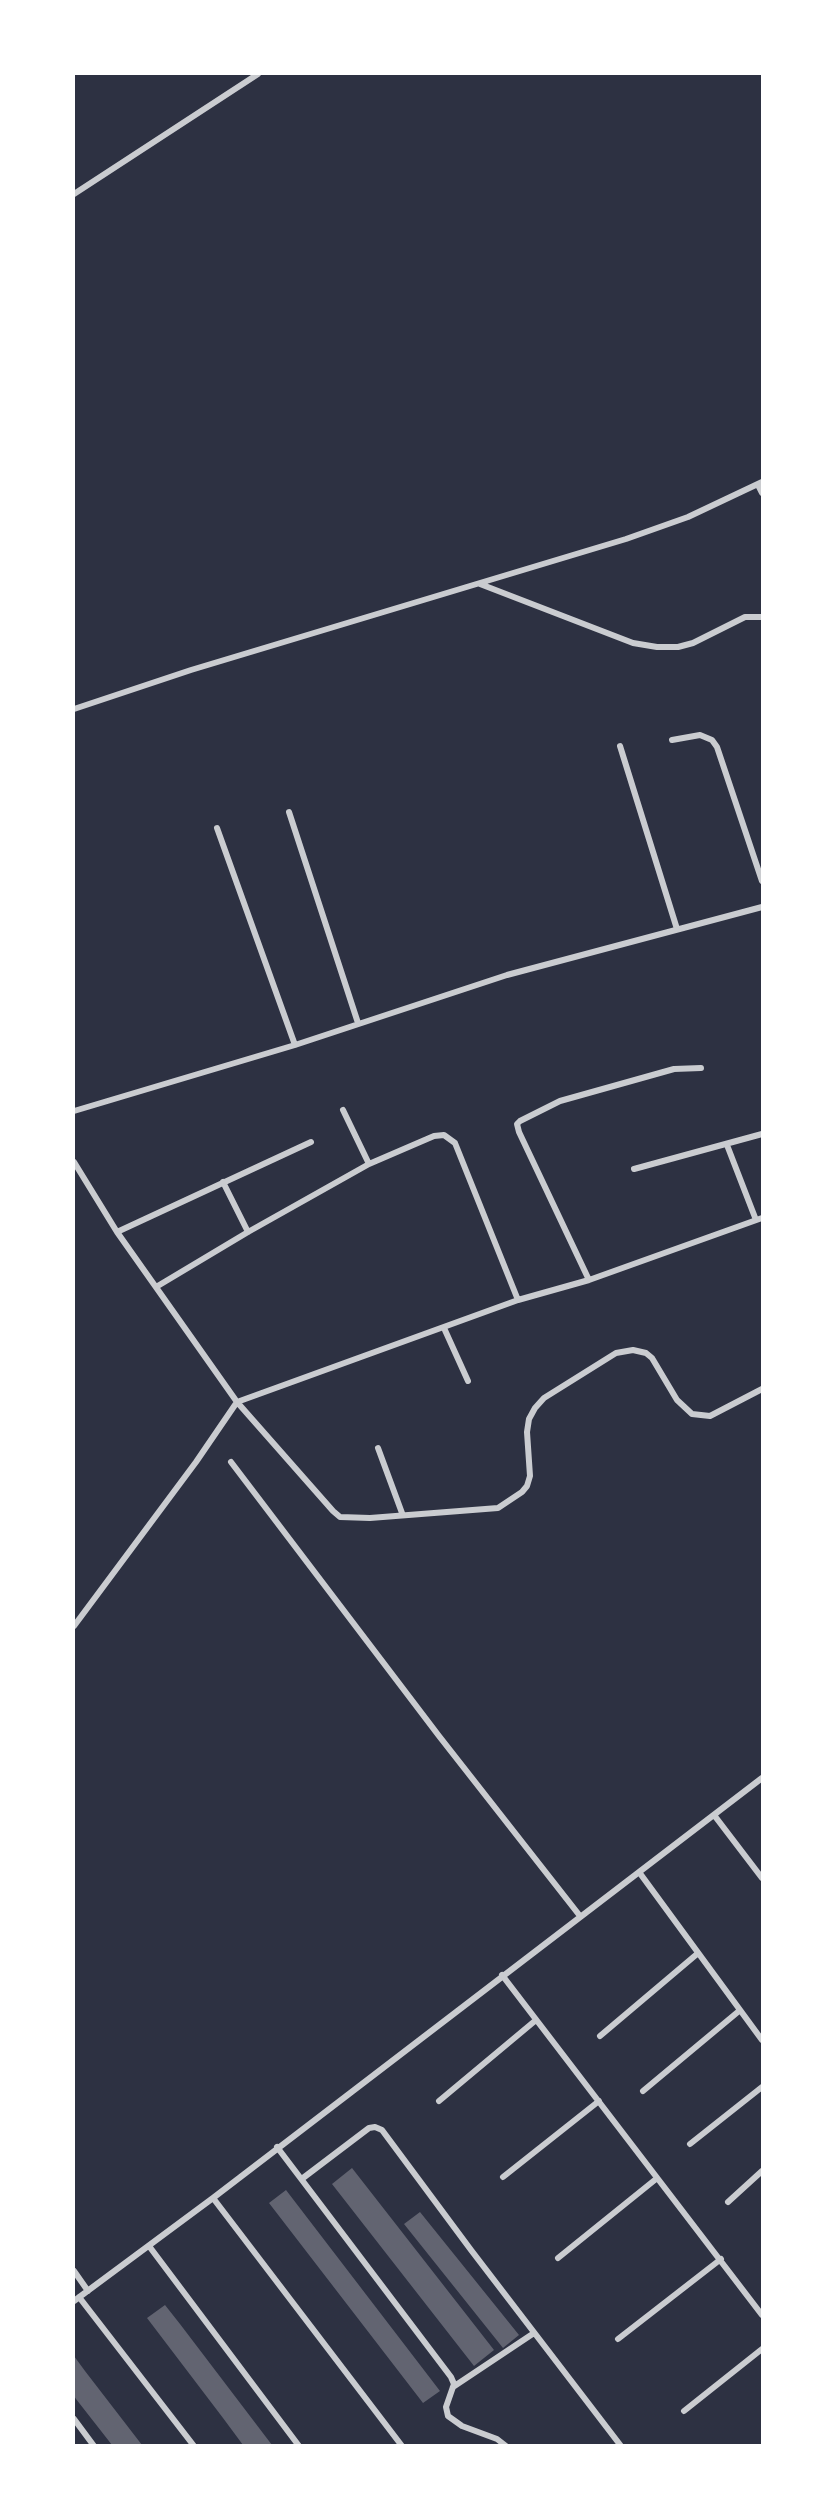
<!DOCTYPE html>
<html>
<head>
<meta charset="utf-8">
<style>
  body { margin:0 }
  #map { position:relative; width:836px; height:2519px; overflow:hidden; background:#2d3142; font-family:"PT Serif",serif }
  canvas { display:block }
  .frame { position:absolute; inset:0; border:75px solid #fff; pointer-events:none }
</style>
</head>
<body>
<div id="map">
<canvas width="836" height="2519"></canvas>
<div class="frame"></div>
</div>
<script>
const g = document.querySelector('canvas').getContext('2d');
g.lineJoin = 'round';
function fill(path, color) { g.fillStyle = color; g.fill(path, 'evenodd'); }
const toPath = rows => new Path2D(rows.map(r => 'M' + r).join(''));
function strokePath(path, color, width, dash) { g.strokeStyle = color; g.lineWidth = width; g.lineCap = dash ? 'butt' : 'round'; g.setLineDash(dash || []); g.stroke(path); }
fill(toPath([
  [352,2168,494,2350,474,2366,332,2184],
  [286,2190,440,2391,423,2403,269,2203],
  [420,2212,519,2335,503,2348,404,2224],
  [165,2305,180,2324,272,2445,243,2445,223,2418,147,2318],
  [74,2356,85,2371,142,2445,112,2445,76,2399,74,2396]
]), '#626471');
strokePath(toPath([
  [74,194,258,74],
  [758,485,762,493],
  [480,584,633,643,657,647,678,647,693,643,745,617,762,617],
  [74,709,191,670,626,539,688,517,762,482],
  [672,740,700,735,712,740,717,747,762,881],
  [620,746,677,929],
  [289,812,358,1023],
  [295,1045,507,975,762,907],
  [343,1110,369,1164],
  [74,1111,295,1045,217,828],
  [727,1145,756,1220],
  [74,1162,117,1232,237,1402,333,1511,340,1517,370,1518,498,1508,522,1492,527,1486,530,1476,527,1432,529,1419,535,1408,544,1398,616,1353,633,1350,646,1353,652,1358,677,1400,692,1414,710,1416,762,1389],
  [634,1169,762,1134],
  [223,1182,248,1232],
  [117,1232,311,1142],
  [589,1280,519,1132,517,1124,520,1121,560,1101,674,1069,701,1068],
  [156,1287,248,1232,369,1164,434,1136,444,1135,455,1143,518,1300],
  [444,1328,468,1381],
  [378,1448,402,1513],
  [231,1462,439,1736,580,1916],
  [74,1626,196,1462,237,1402,518,1300,589,1280,762,1218],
  [714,1815,762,1878],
  [639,1872,762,2040],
  [502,1975,762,2315],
  [600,2036,697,1954],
  [643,2091,739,2011],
  [439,2101,536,2020],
  [690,2144,762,2087],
  [277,2147,451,2377,454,2384,446,2407,448,2416,462,2426,497,2439,506,2446],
  [503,2177,599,2101],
  [303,2178,369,2128,375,2127,382,2130,471,2250,621,2446],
  [213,2198,402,2446],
  [728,2202,762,2171],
  [149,2246,299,2446],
  [558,2258,656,2179],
  [74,2271,88,2291],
  [79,2297,194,2446],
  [74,2301,213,2198,762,1778],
  [618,2339,721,2259],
  [453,2387,534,2333],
  [684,2411,762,2349],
  [74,2419,94,2446]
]), '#caccd0', 6);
</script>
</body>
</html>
